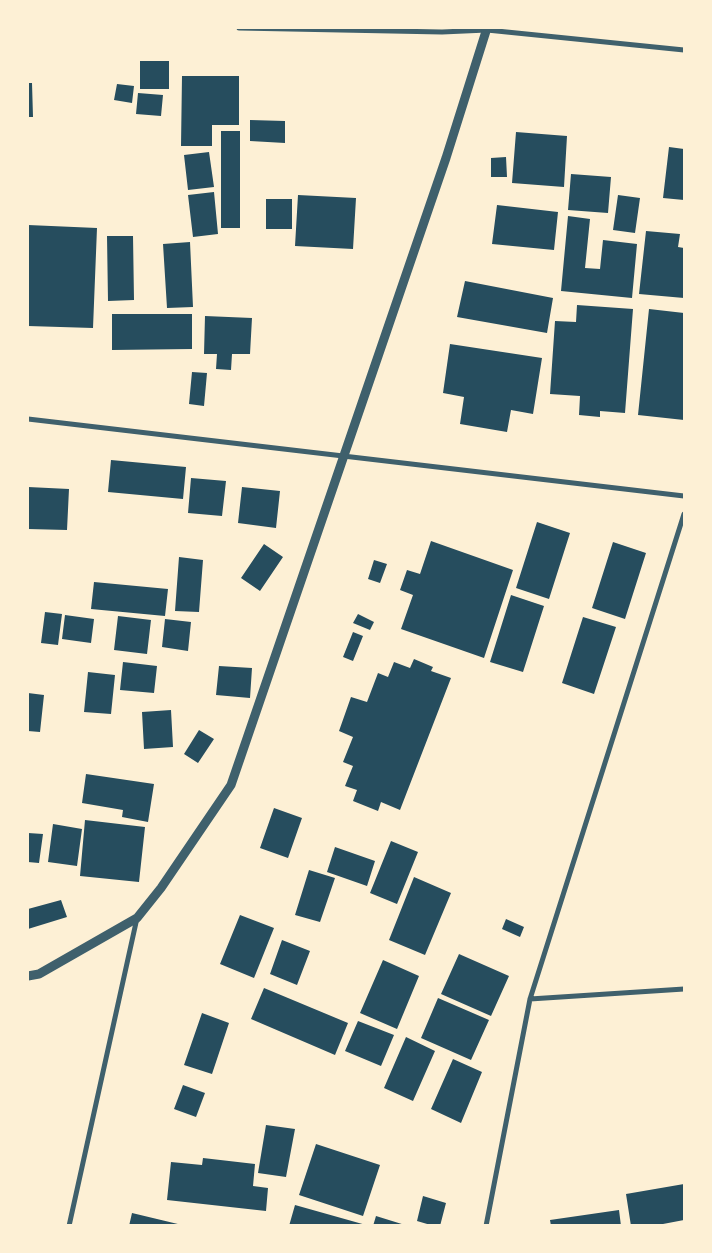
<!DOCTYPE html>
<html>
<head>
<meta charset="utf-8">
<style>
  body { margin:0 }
  #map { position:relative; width:712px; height:1253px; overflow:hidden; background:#fdf0d5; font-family:"DejaVu Sans",sans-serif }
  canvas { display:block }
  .frame { position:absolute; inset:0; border:29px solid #fdf0d5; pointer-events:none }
</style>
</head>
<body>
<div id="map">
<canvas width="712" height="1253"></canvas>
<div class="frame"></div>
</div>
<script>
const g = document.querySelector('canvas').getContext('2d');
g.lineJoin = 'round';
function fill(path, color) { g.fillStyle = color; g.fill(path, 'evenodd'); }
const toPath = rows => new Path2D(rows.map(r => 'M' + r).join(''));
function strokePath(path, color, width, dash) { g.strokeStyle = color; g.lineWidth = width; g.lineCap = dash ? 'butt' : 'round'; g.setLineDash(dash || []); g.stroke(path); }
fill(toPath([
  [140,61,169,61,169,89,140,89],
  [182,76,239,76,239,125,212,125,212,146,181,146],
  [28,83,32,83,33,117,28,117],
  [117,84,134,86,132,103,114,100],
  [138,93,163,95,161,116,136,114],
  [250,120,285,121,285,143,250,141],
  [221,131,240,131,240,228,221,228],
  [516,132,567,136,564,187,512,183],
  [669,147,684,149,684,200,663,198],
  [209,152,214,187,188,190,184,155],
  [506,157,507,177,491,177,491,158],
  [571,174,611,177,608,213,568,210],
  [214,192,218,234,193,237,188,195],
  [298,195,356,198,353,249,295,246],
  [618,195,640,198,635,233,613,230],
  [266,199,292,199,292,229,266,229],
  [497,205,558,212,554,250,492,244],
  [568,216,590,219,585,268,600,269,603,240,637,244,632,298,561,291],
  [28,225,97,228,93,328,28,326],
  [646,231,680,234,678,247,684,248,684,298,639,294],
  [107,236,133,236,134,300,108,301],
  [190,242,193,307,167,308,163,244],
  [465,281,553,298,547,333,457,317],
  [577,305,633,309,625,413,600,411,600,417,579,415,580,396,550,394,555,321,576,322],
  [649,309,684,313,684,420,638,415],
  [112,314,192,314,192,349,112,350],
  [205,316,252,318,250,354,232,354,231,370,216,369,217,354,204,354],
  [450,344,542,358,533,414,511,410,507,432,460,424,464,397,443,393],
  [192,372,207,373,204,406,189,404],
  [111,460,186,467,183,499,108,492],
  [191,478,226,481,222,516,188,513],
  [28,487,69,489,67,530,28,529],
  [242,487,280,491,276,528,238,523],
  [537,522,570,533,549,599,516,588],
  [431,541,513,570,484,658,401,629,413,595,400,590,407,570,420,574],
  [613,542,646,553,625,619,592,608],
  [264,544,283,557,260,591,241,578],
  [179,557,203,560,199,612,175,611],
  [374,560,387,564,380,583,368,579],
  [94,582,168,589,165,616,91,609],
  [511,595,544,606,523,672,490,662],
  [45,612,62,614,58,645,41,643],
  [358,614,374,622,370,630,353,623],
  [65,615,94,619,91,643,62,639],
  [118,616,151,620,147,654,114,650],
  [583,617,616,627,594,694,562,683],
  [165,619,191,622,188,651,162,647],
  [353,632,363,636,353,661,343,657],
  [414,659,433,667,431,671,451,678,400,810,381,802,378,811,353,801,357,790,345,786,353,766,343,762,353,737,339,731,351,697,367,702,378,673,388,677,394,662,410,668],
  [123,662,157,666,154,693,120,690],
  [219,666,252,668,250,698,216,695],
  [88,672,115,675,111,714,84,712],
  [28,693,44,695,40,732,28,731],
  [171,710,173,747,144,749,142,712],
  [199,730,214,739,198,763,184,754],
  [86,774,154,784,148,822,122,817,123,810,82,803],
  [274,808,302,818,288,858,260,848],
  [85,820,145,827,139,882,80,876],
  [53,824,82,829,77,866,48,862],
  [28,833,43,834,39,863,28,862],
  [391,841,418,852,397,904,370,893],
  [335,847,375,861,367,886,327,872],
  [309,870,335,878,320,922,295,915],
  [414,877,451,893,425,955,389,940],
  [61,900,67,917,28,929,28,909],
  [240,915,274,928,254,978,220,964],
  [506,919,524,927,520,937,502,929],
  [282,940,310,951,297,985,270,974],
  [459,954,509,976,491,1016,441,994],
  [383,960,419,976,397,1029,360,1013],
  [264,988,348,1023,335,1055,251,1019],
  [438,998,489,1020,471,1060,421,1038],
  [202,1013,229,1023,212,1074,184,1065],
  [358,1021,394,1035,381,1066,345,1051],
  [406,1037,435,1051,413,1101,384,1088],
  [453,1059,482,1072,461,1123,431,1109],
  [183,1085,205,1093,196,1117,174,1109],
  [266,1125,295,1129,286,1177,258,1173],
  [316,1144,380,1165,363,1216,299,1195],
  [203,1158,255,1164,253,1186,268,1188,266,1211,167,1200,171,1162,202,1165],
  [684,1184,684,1220,663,1224,663,1226,631,1226,626,1194],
  [423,1196,446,1203,440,1226,434,1226,417,1221],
  [295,1205,366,1225,366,1226,289,1226],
  [619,1210,621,1226,551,1226,550,1220],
  [132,1213,182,1225,182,1226,129,1226],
  [376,1216,405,1225,405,1226,373,1226]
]), '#264d5e');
strokePath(toPath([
  [239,28,442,32,487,30,684,50],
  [28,419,684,496],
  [530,999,684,989],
  [69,1226,137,918],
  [486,1226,530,999,684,514]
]), '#3f606c', 5);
strokePath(toPath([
  [28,976,39,974,137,918,161,888,231,785,446,158,487,28]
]), '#3f606c', 9);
</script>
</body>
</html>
